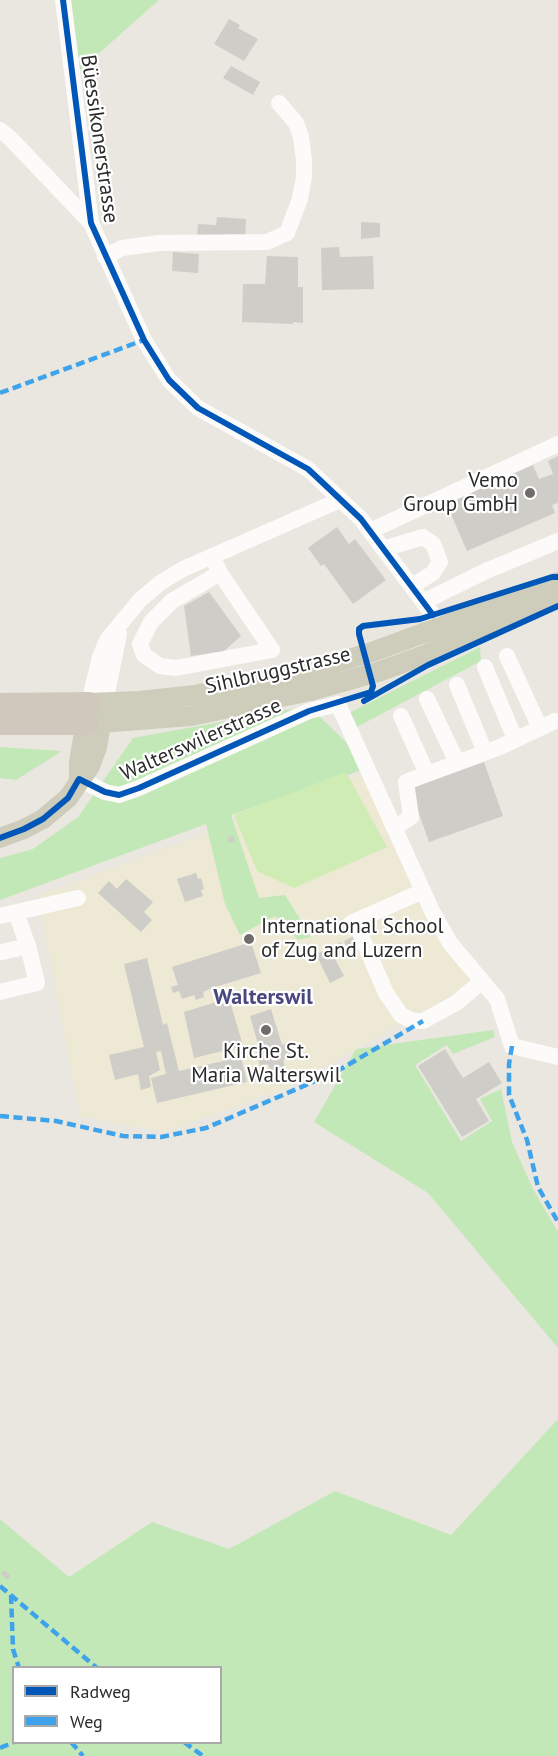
<!DOCTYPE html>
<html>
<head>
<meta charset="utf-8">
<style>
  body { margin:0 }
  #map { position:relative; width:558px; height:1756px; overflow:hidden; background:#eae7e0; font-family:"PT Sans",sans-serif }
  canvas { display:block }
  .legend { position:absolute; left:12px; top:1666px; width:210px; height:78px; box-sizing:border-box; background:#fff; border:2px solid #aaa; margin:0; padding:8px 10px; list-style:none; font-size:18px; color:#2b2b2b }
  .legend li { display:flex; align-items:center; gap:12px; height:30px }
  .legend b { width:30px; border:2px solid #aaa }
</style>
</head>
<body>
<div id="map">
<canvas width="558" height="1756"></canvas>
<ul class="legend">
<li><b style="height:8px;background:#0057b8"></b>Radweg</li>
<li><b style="height:8px;background:#3ea3eb"></b>Weg</li>
</ul>
</div>
<script>
const g = document.querySelector('canvas').getContext('2d');
g.lineJoin = 'round';
function fill(path, color) { g.fillStyle = color; g.fill(path, 'evenodd'); }
const toPath = rows => new Path2D(rows.map(r => 'M' + r).join(''));
function strokePath(path, color, width, dash) { g.strokeStyle = color; g.lineWidth = width; g.lineCap = dash ? 'butt' : 'round'; g.setLineDash(dash || []); g.stroke(path); }
function drawText(font, color, halo, rows, align = 'center') {
  g.font = font + ' "PT Sans",sans-serif'; g.lineWidth = 4.5; g.setLineDash([]); g.textBaseline = 'middle'; g.strokeStyle = halo; g.fillStyle = color; for (const [text, x, y, turn = 0] of rows) {
    g.save(); g.translate(x, y); g.rotate((+turn || 0) * Math.PI / 180); g.textAlign = isNaN(turn) ? turn : align; if (halo) g.strokeText(text, 0, 0); g.fillText(text, 0, 0); g.restore();
  }
}
fill(toPath([
  [365,773,475,982,288,1087,164,1132,80,1116,38,896]
]), '#ede9d4');
fill(toPath([
  [71,0,159,0,80,70],
  [480,647,481,661,355,728,349,713],
  [309,706,371,767,231,815,259,898,285,895,311,937,298,940,275,916,240,935,225,904,206,824,0,900,0,858,33,849,78,817,133,738],
  [0,747,62,751,16,780,0,778],
  [493,1030,495,1037,453,1054,447,1045,415,1065,461,1141,492,1121,480,1099,501,1089,512,1142,533,1189,558,1232,558,1348,428,1193,314,1122,356,1049],
  [558,1419,558,1756,0,1756,0,1519,69,1577,152,1522,229,1549,335,1491,451,1535],
  [14,1668,220,1668,220,1742,14,1742]
]), '#c3e8b7');
fill(toPath([
  [346,772,387,847,294,888,257,871,234,815]
]), '#ceecb4');
fill(toPath([
  [229,19,240,25,238,28,258,39,244,61,214,44],
  [231,66,260,82,253,95,223,78],
  [217,217,246,219,245,239,197,237,198,224,216,225],
  [361,222,380,223,380,237,361,239],
  [339,247,340,257,373,256,374,289,322,290,321,248],
  [173,252,199,254,198,273,172,271],
  [267,256,298,257,298,287,303,287,303,323,293,322,293,324,242,322,243,284,265,284],
  [558,456,558,503,552,505,555,513,467,551,446,503,533,465,539,479,553,474,548,461],
  [337,527,349,544,355,539,386,580,353,604,324,564,321,566,308,548],
  [209,592,241,636,224,651,191,656,184,606],
  [484,762,503,816,429,842,410,788],
  [233,836,235,842,229,843,228,837],
  [196,873,198,879,201,878,204,889,201,890,203,896,185,902,177,879],
  [126,879,153,902,144,912,152,920,141,932,98,893,109,881,117,889],
  [354,936,359,947,349,952,344,941],
  [251,942,261,973,212,988,203,992,204,997,196,1000,194,995,182,999,179,991,173,993,171,987,178,985,172,967],
  [341,942,346,954,335,959,344,976,330,983,315,952,318,951,319,953],
  [147,958,163,1025,167,1023,179,1071,241,1057,247,1082,157,1103,151,1078,166,1074,161,1051,156,1052,160,1070,149,1076,151,1087,141,1090,138,1074,115,1080,109,1055,144,1047,124,964],
  [229,998,243,1046,194,1058,184,1012],
  [271,1009,282,1045,287,1043,291,1058,283,1060,285,1067,270,1071,268,1064,260,1067,256,1052,260,1051,250,1016],
  [445,1049,463,1078,489,1062,502,1083,476,1099,489,1121,462,1137,418,1066],
  [4,1570,11,1576,8,1580,1,1574]
]), '#cfcdc7');
strokePath(toPath([
  [63,0,91,223,144,340,169,380,198,408,308,469,323,483,361,519,433,615],
  [0,130,10,138,91,223],
  [105,257,122,248,159,243,267,242,287,233,300,199,304,177,304,160,301,137,296,123,279,103],
  [370,531,558,444],
  [383,549,423,537,433,544,440,562,433,573,412,586],
  [212,556,220,573,272,650,176,668,160,666,144,655,140,644,151,622,172,601,220,573],
  [423,602,486,571,558,541],
  [507,656,540,728],
  [485,667,515,739],
  [457,685,485,752],
  [427,699,457,762],
  [89,703,100,657,107,640,140,600,160,583,183,569,340,500],
  [105,703,119,634],
  [401,716,427,774],
  [79,779,105,792,119,795,139,788,309,711,338,704,432,911,450,943,497,999,512,1046,558,1057],
  [394,828,411,817,406,782,500,747,555,721],
  [0,916,78,898],
  [355,922,386,993,401,1015,413,1021,423,1021,456,1003,481,982],
  [351,923,423,891],
  [2,952,28,946],
  [0,992,37,983,28,946,16,913]
]), '#fcfbfa', 16);
strokePath(toPath([
  [87,724,191,716,310,691,381,671,422,656,558,598],
  [79,779,79,762,89,703,139,701,195,695,305,672,372,652,505,603,558,582],
  [0,838,24,829,43,819,68,798,90,766,97,747,103,712]
]), '#cecdbb', 20);
strokePath(toPath([
  [0,704,89,703],
  [0,724,87,724]
]), '#d0c8bd', 22);
strokePath(toPath([
  [0,393,144,340],
  [512,1046,509,1064,509,1095,527,1140,538,1187,558,1222],
  [0,1116,56,1121,123,1136,161,1137,206,1128,334,1073,423,1021],
  [0,1586,97,1668],
  [11,1595,13,1649,19,1668],
  [71,1742,83,1756],
  [184,1742,203,1756],
  [0,1748,14,1742]
]), '#3ea3eb', 4.5, [9, 4.5]);
strokePath(toPath([
  [63,0,91,223,144,340,169,380,198,408,308,469,323,483,361,519,433,615],
  [364,701,428,665,558,606],
  [0,838,24,829,43,819,68,798,79,779,105,792,119,795,139,788,309,711,371,692,373,686,359,634,359,629,363,626,420,619,552,577,558,577]
]), '#0057b8', 6);
for (const [x, y, r, color] of [
  [530,493,6,"#6e6d6a"],
  [249,939,6,"#6e6d6a"],
  [266,1030,6,"#6e6d6a"]
]) { const dot = new Path2D(); dot.arc(x, y, r, 0, 2 * Math.PI); g.fillStyle = color; g.fill(dot); strokePath(dot, '#fff', 2); }
drawText('21px', '#2b2b2b', '#fff', [
  ["Büessikonerstrasse",99,139,82],
  ["Sihlbruggstrasse",278,671,-13],
  ["Walterswilerstrasse",201,740,-24]
]);
drawText('21px', '#2b2b2b', '#fff', [
  ["Vemo",518,481],
  ["Group GmbH",518,505],
  ["International School",261,927,"left"],
  ["of Zug and Luzern",261,951,"left"],
  ["Kirche St.",266,1052,"center"],
  ["Maria Walterswil",266,1076,"center"]
], 'right');
drawText('bold 22px', '#48487f', '#fff', [
  ["Walterswil",263,998]
]);
</script>
</body>
</html>
